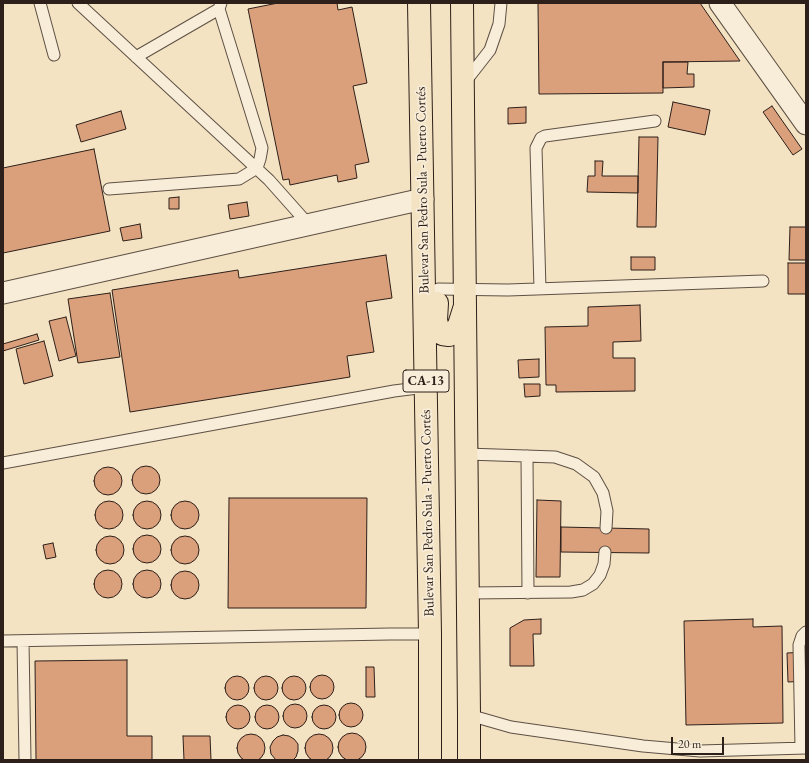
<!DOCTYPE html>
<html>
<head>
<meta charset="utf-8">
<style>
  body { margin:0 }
  #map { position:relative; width:809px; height:763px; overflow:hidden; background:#f3e3c3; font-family:"EB Garamond",serif }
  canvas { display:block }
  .frame { position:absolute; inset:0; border:4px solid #2d1f19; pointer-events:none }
  .scale { position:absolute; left:671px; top:737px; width:53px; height:18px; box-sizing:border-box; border:2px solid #2d1f19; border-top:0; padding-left:5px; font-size:12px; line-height:14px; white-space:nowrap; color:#2d1f19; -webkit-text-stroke:3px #f7edd8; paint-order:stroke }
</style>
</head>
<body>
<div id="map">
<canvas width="809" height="763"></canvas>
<div class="frame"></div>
<div class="scale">20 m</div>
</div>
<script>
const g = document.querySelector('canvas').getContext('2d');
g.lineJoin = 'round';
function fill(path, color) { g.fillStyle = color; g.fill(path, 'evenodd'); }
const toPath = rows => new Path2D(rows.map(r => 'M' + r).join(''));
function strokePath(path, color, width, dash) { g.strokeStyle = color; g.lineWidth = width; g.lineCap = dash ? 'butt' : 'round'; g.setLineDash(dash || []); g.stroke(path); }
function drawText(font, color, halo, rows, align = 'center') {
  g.font = font + ' "EB Garamond",serif'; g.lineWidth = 3.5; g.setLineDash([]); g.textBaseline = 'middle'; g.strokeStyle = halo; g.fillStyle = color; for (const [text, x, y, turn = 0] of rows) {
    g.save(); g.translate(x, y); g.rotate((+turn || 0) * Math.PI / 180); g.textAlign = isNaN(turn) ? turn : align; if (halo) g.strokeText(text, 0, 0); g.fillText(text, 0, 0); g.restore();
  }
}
const building = toPath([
  [278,3,337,3,338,10,352,7,367,83,353,86,369,162,355,165,357,178,338,182,337,175,290,185,289,179,283,180,248,9,278,3],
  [538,3,700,3,740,61,663,62,663,93,539,94,538,3],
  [663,62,688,62,687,74,694,74,694,87,663,88,663,62],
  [673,102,710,110,705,135,668,127,673,102],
  [772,106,802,149,793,155,763,112,772,106],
  [526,107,526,123,508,124,508,108,526,107],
  [121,111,126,129,81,142,76,125,121,111],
  [639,137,658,137,656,227,637,227,639,137],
  [94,149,110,231,3,253,3,168,94,149],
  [595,161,603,161,602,176,638,176,638,193,587,192,588,176,595,176,595,161],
  [179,197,179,209,169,209,169,198,179,197],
  [247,202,249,216,230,219,228,205,247,202],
  [140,224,142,238,123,241,120,228,140,224],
  [790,227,806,227,806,260,789,260,790,227],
  [386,255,392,298,366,302,374,352,347,356,350,377,130,412,112,290,238,270,239,278,386,255],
  [631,257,655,257,655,270,631,270,631,257],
  [788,263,806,263,806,294,788,294,788,263],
  [110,293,120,357,78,363,68,299,110,293],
  [640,305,641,341,613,342,613,358,635,358,635,391,556,392,556,385,546,385,545,327,588,326,588,307,640,305],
  [66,317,76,356,59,361,49,321,66,317],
  [37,334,39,340,3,351,3,344,37,334],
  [44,341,53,376,24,384,16,349,44,341],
  [539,359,539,377,519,378,518,360,539,359],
  [524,384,540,384,540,396,525,397,524,384],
  '132 480a14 14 0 1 1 28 0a14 14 0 1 1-28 0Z',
  '94 481a14 14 0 1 1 28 0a14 14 0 1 1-28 0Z',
  [229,498,367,498,366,608,228,608,229,498],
  [537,500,561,501,560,577,536,577,537,500],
  '133 515a14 14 0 1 1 28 0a14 14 0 1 1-28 0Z',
  '95 515a14 14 0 1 1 28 0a14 14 0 1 1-28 0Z',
  '171 515a14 14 0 1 1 28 0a14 14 0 1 1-28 0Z',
  [561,527,649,529,649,553,561,552,561,527],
  '133 549a14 14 0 1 1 28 0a14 14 0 1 1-28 0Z',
  '96 550a14 14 0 1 1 28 0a14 14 0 1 1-28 0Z',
  '171 550a14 14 0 1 1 28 0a14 14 0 1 1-28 0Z',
  [53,543,56,557,46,559,43,545,53,543],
  '133 584a14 14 0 1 1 28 0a14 14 0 1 1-28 0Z',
  '94 584a14 14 0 1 1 28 0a14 14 0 1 1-28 0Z',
  '171 585a14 14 0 1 1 28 0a14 14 0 1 1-28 0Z',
  [541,619,541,634,533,634,534,666,510,666,510,628,524,620,541,619],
  [753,619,753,627,782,626,783,723,686,725,684,621,753,619],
  [806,652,806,681,788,682,787,653,806,652],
  [127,660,127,736,152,736,152,760,36,760,35,661,127,660],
  [366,667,374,667,375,697,366,697,366,667],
  '310 687a12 12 0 1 1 24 0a12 12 0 1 1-24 0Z',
  '225 688a12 12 0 1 1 24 0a12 12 0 1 1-24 0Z',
  '282 688a12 12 0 1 1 24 0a12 12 0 1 1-24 0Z',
  '254 688a12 12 0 1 1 24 0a12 12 0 1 1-24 0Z',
  '339 715a12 12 0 1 1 24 0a12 12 0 1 1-24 0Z',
  '283 716a12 12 0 1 1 24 0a12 12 0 1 1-24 0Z',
  '255 717a12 12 0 1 1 24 0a12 12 0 1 1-24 0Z',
  '312 717a12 12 0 1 1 24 0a12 12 0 1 1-24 0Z',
  '226 717a12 12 0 1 1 24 0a12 12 0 1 1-24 0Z',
  '338 747a14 14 0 1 1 28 0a14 14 0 1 1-28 0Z',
  '305 748a14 14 0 1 1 28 0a14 14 0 1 1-28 0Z',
  '237 748a14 14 0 1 1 28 0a14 14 0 1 1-28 0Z',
  [283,735,289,736,294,739,298,744,298,751,296,757,293,760,276,760,271,754,270,747,273,741,277,737,283,735],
  [183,736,210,736,211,760,184,760,183,736]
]);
fill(building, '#daa07c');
strokePath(building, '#2d1f19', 1);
const service = toPath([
  [40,3,54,55],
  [78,3,269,180,309,225],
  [136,57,219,9],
  [465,82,490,50,499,24,501,3],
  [109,189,239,179,257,168,260,159,262,148,219,9,221,3],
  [438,289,508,290,763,281],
  [540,289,536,148,541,138,545,136,655,121],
  [467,454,555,457,576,464,594,477,603,493,607,511,606,528],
  [527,456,528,593],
  [3,463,394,391,426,387],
  [468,593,571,592,583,590,593,584,600,575,604,564,605,552],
  [3,641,390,634,430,634],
  [23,641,25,760],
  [469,715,511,727,643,746,700,751,806,748],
  [801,748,799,645,802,636,806,632]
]);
const minor = toPath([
  [720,3,806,124],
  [3,293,423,199]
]);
const trunk = toPath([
  [419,3,430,634,430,760],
  [462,3,469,715,469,760],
  [437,303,436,320,438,329,442,334,449,335,455,331,459,325,464,309]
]);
strokePath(service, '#5e5044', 13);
strokePath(minor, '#5e5044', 23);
strokePath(trunk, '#2d1f19', 24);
strokePath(service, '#f7edd8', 11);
strokePath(minor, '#f7edd8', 21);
strokePath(trunk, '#f3e3c3', 22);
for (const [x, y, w] of [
  [426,381,46]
]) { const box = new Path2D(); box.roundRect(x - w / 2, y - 11, w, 22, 3); g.fillStyle = '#f7edd8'; g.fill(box); strokePath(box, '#2d1f19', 1); }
drawText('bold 13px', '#2d1f19', null, [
  ["CA-13",426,381]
]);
drawText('14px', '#2d1f19', '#f7edd8', [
  ["Bulevar San Pedro Sula - Puerto Cortés",423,190,-91],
  ["Bulevar San Pedro Sula - Puerto Cortés",428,513,-91]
]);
</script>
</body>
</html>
